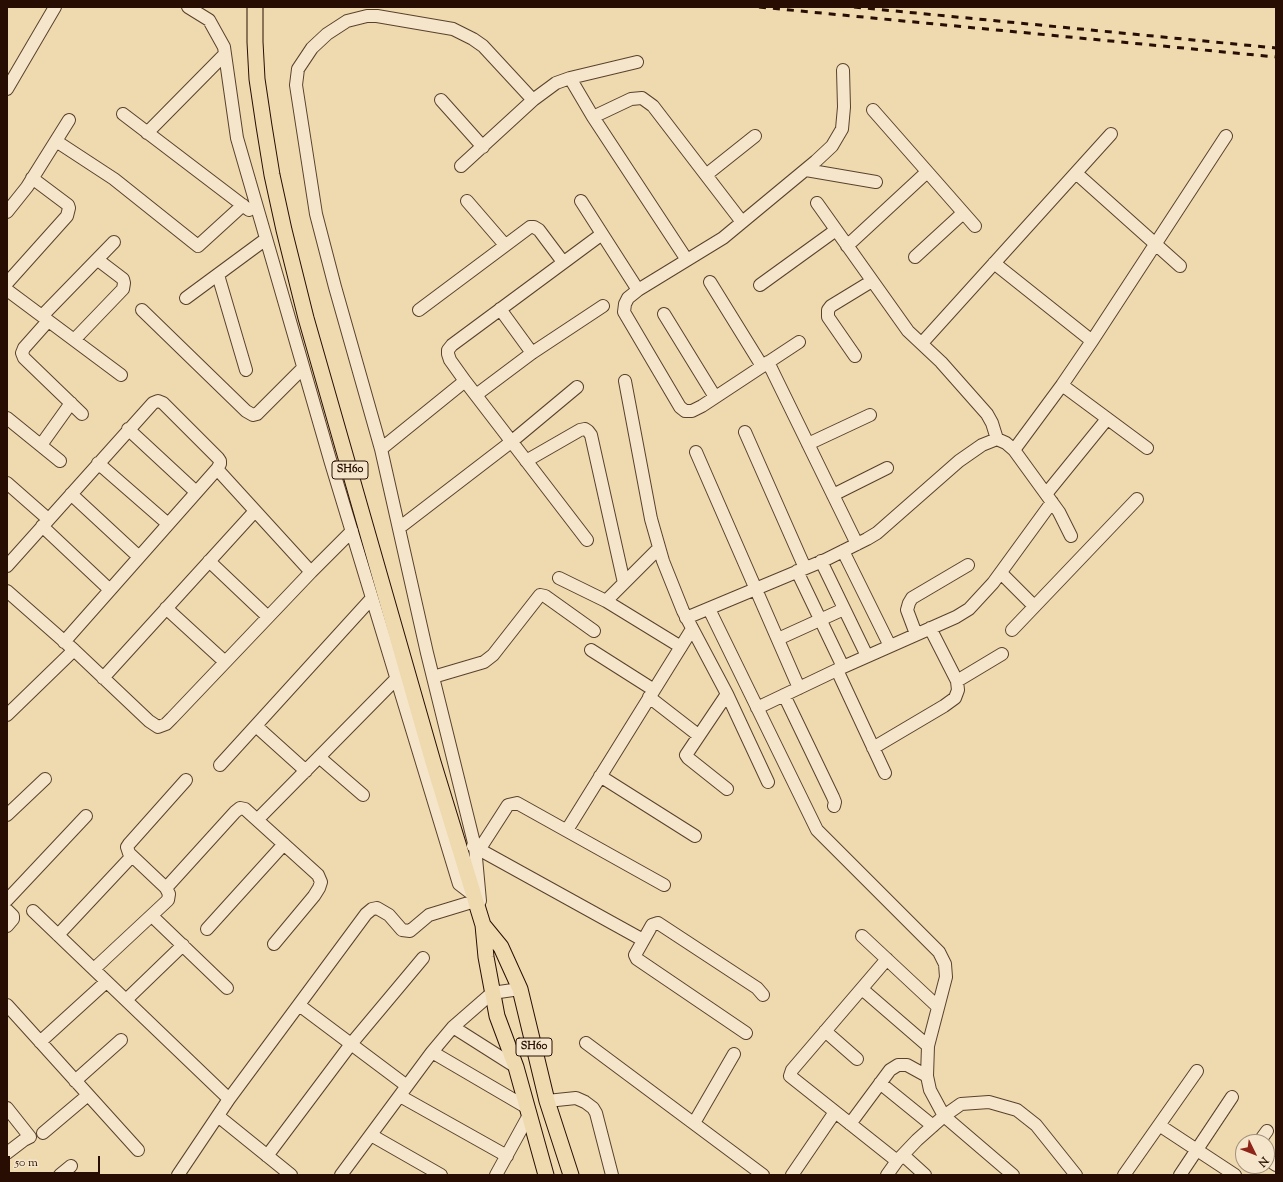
<!DOCTYPE html>
<html>
<head>
<meta charset="utf-8">
<style>
  body { margin:0 }
  #map { position:relative; width:1283px; height:1182px; overflow:hidden; background:#efd9af; font-family:"Sorts Mill Goudy",serif }
  canvas { display:block }
  .frame { position:absolute; inset:0; border:8px solid #280e02; pointer-events:none }
  .north { position:absolute; left:1235px; top:1134px; width:40px; height:40px; box-sizing:border-box; background:#f5e6cb; border:1px solid #a3907b; border-radius:50%; rotate:133deg; font-size:11px; font-weight:700; line-height:16px; text-align:center; color:#280e02 }
  .north::after { content:''; display:block; margin:auto; width:14px; height:18px; background:#8f2418; clip-path:polygon(50% 0,100% 100%,50% 72%,0 100%) }
  .scale { position:absolute; left:8px; top:1156px; width:92px; height:18px; box-sizing:border-box; border:2px solid #280e02; border-top:0; padding-left:5px; font-size:12px; line-height:14px; white-space:nowrap; color:#280e02; -webkit-text-stroke:3px #f5e6cb; paint-order:stroke }
</style>
</head>
<body>
<div id="map">
<canvas width="1283" height="1182"></canvas>
<div class="frame"></div>
<div class="north">N</div>
<div class="scale">50 m</div>
</div>
<script>
const g = document.querySelector('canvas').getContext('2d');
g.lineJoin = 'round';
const toPath = rows => new Path2D(rows.map(r => 'M' + r).join(''));
function strokePath(path, color, width, dash) { g.strokeStyle = color; g.lineWidth = width; g.lineCap = dash ? 'butt' : 'round'; g.setLineDash(dash || []); g.stroke(path); }
function drawText(font, color, halo, rows, align = 'center') {
  g.font = font + ' "Sorts Mill Goudy",serif'; g.lineWidth = 4; g.setLineDash([]); g.textBaseline = 'middle'; g.strokeStyle = halo; g.fillStyle = color; for (const [text, x, y, turn = 0] of rows) {
    g.save(); g.translate(x, y); g.rotate((+turn || 0) * Math.PI / 180); g.textAlign = isNaN(turn) ? turn : align; if (halo) g.strokeText(text, 0, 0); g.fillText(text, 0, 0); g.restore();
  }
}
const minor = toPath([
  [188,7,209,20,224,47,237,138,331,463,459,884,472,894],
  [570,78,593,117,687,260],
  [7,89,55,7],
  [441,100,483,147],
  [873,110,975,226],
  [123,114,249,210],
  [593,117,631,99,642,98,653,106,742,222],
  [147,133,225,54],
  [56,141,114,179,198,246,243,205],
  [461,166,533,100,556,83,570,78,637,62],
  [806,170,876,182],
  [1076,173,1180,266],
  [706,175,755,136],
  [467,201,505,245],
  [581,201,638,290],
  [817,203,908,331,941,362,987,414,992,423,997,439],
  [7,212,27,187,69,120],
  [847,246,927,172],
  [915,257,963,213],
  [994,263,1092,341],
  [218,275,246,370],
  [710,282,762,366],
  [7,283,67,216,69,208,68,205,32,178],
  [760,285,836,230],
  [7,290,121,375],
  [186,298,266,239],
  [500,309,532,353],
  [142,310,246,411,253,415,257,414,303,368],
  [419,310,530,227,534,227,539,230,563,262],
  [664,314,715,397],
  [42,316,114,242],
  [48,321,24,348,22,353,24,358,82,414],
  [74,340,123,289,124,283,123,279,98,260],
  [799,342,702,406,692,411,685,411,680,407,624,312,625,304,628,298,638,290,723,238,816,161,832,146,842,129,844,107,843,70],
  [922,343,1111,134],
  [855,356,828,317,828,310,831,306,872,281],
  [768,362,857,544],
  [625,381,651,519,663,561,683,611,727,694,768,782],
  [1062,385,1147,448],
  [476,395,532,353,603,306],
  [7,418,60,461],
  [128,429,196,492],
  [745,432,805,568],
  [808,444,870,415],
  [41,445,71,403],
  [381,449,465,381],
  [1014,450,1062,385,1092,341,1226,136],
  [696,452,799,688],
  [526,461,580,430,585,429,588,431,591,435,624,583],
  [98,463,168,524],
  [217,469,311,572],
  [7,483,48,519],
  [71,494,139,557],
  [1046,494,1107,419],
  [833,495,887,468],
  [42,526,110,590],
  [399,528,511,442,577,387],
  [587,540,465,381,450,360,448,354,448,350,452,345,602,234],
  [843,551,890,646],
  [209,561,268,617],
  [821,561,867,656],
  [7,566,153,403,158,401,163,403,218,458,220,461,220,464,217,469,64,642],
  [797,571,843,667],
  [1001,573,1034,606],
  [559,578,606,601,681,647],
  [7,591,74,650,149,721,158,727,166,724,172,718,311,572,352,531],
  [606,601,659,548],
  [166,608,225,662],
  [709,609,817,830,939,952,945,964,946,977,928,1046,927,1076,930,1090,944,1116,1013,1175],
  [686,618,825,560,867,539,877,533,959,461,982,445,997,439,1006,443,1014,450,1059,512,1071,536],
  [1012,630,1137,499],
  [916,634,907,610,909,603,912,598,968,565],
  [778,639,844,609],
  [591,650,654,690],
  [837,670,885,773],
  [433,677,484,662,493,655,540,595,545,596,594,631],
  [103,678,255,511],
  [957,681,1002,654],
  [727,694,686,755,688,758,727,789],
  [784,695,833,797,835,802,834,806],
  [649,697,698,735],
  [757,708,843,667,956,617,969,609,993,583,1052,502],
  [7,715,74,650],
  [256,726,306,771],
  [873,748,944,706,955,698,958,690,957,681,930,628],
  [319,757,363,795],
  [220,765,372,598],
  [600,776,695,836],
  [7,815,45,779],
  [258,819,397,678],
  [567,830,692,629],
  [473,846,643,940],
  [479,850,508,805,517,803,664,885],
  [166,888,235,812,240,808,245,809,318,875,321,882,319,888,314,896,274,944],
  [7,900,86,816],
  [480,901,475,847,427,653,381,449,335,287,316,214,296,85,298,69,312,48,327,34,347,21,367,16,377,16,453,29,473,39,483,46,533,100],
  [7,910,13,916,13,919,7,926],
  [33,911,229,1099],
  [152,916,227,988],
  [207,929,284,844],
  [58,935,132,856],
  [862,936,938,1007],
  [887,959,792,1070,790,1076,897,1161],
  [94,969,168,900,169,894,166,888,129,853,127,847,129,844,186,780],
  [862,989,928,1046],
  [126,1000,183,945],
  [7,1005,138,1150],
  [299,1005,407,1086],
  [453,1027,516,1067],
  [825,1031,857,1059],
  [746,1033,637,959,635,955,652,925,658,923,757,988,763,995],
  [40,1042,106,982],
  [586,1043,763,1175],
  [432,1052,526,1107],
  [75,1081,121,1040],
  [880,1083,933,1126],
  [400,1096,507,1156],
  [547,1101,576,1098,585,1102,593,1108,596,1113,612,1175],
  [7,1108,30,1137,24,1140,7,1153],
  [218,1116,291,1175],
  [694,1123,734,1054],
  [850,1124,890,1070,898,1065,907,1065,927,1076],
  [1159,1125,1235,1175],
  [43,1133,88,1095],
  [371,1135,441,1175],
  [1259,1142,1267,1131],
  [903,1155,925,1175],
  [267,1156,351,1044,423,958],
  [1267,1159,1276,1165],
  [60,1175,71,1166],
  [178,1175,229,1099,366,914,372,909,377,908,389,915,402,930,410,931,429,915,475,901],
  [341,1175,432,1052,453,1027,492,993,520,989],
  [496,1175,529,1115],
  [792,1175,835,1112],
  [887,1175,897,1161,917,1140,944,1116,961,1104,989,1102,1017,1110,1036,1125,1076,1175],
  [1124,1175,1197,1071],
  [1180,1175,1232,1097]
]);
const major = toPath([
  [255,7,255,42,257,79,264,126,272,175,284,230,306,318,433,762,483,925,486,957,497,1016,516,1067,546,1175],
  [483,925,501,947,520,989,547,1101,571,1175]
]);
strokePath(minor, '#5a412d', 14);
strokePath(major, '#280e02', 17);
strokePath(minor, '#f5e6cb', 12);
strokePath(major, '#efd9af', 15);
strokePath(toPath([
  [759,7,1276,57],
  [854,7,1276,48]
]), '#280e02', 3, [7, 7]);
for (const [x, y, w] of [
  [350,470,36],
  [534,1047,36]
]) { const box = new Path2D(); box.roundRect(x - w / 2, y - 9, w, 18, 3); g.fillStyle = '#f5e6cb'; g.fill(box); strokePath(box, '#280e02', 1); }
drawText('bold 11px', '#280e02', null, [
  ["SH60",350,470],
  ["SH60",534,1047]
]);
</script>
</body>
</html>
